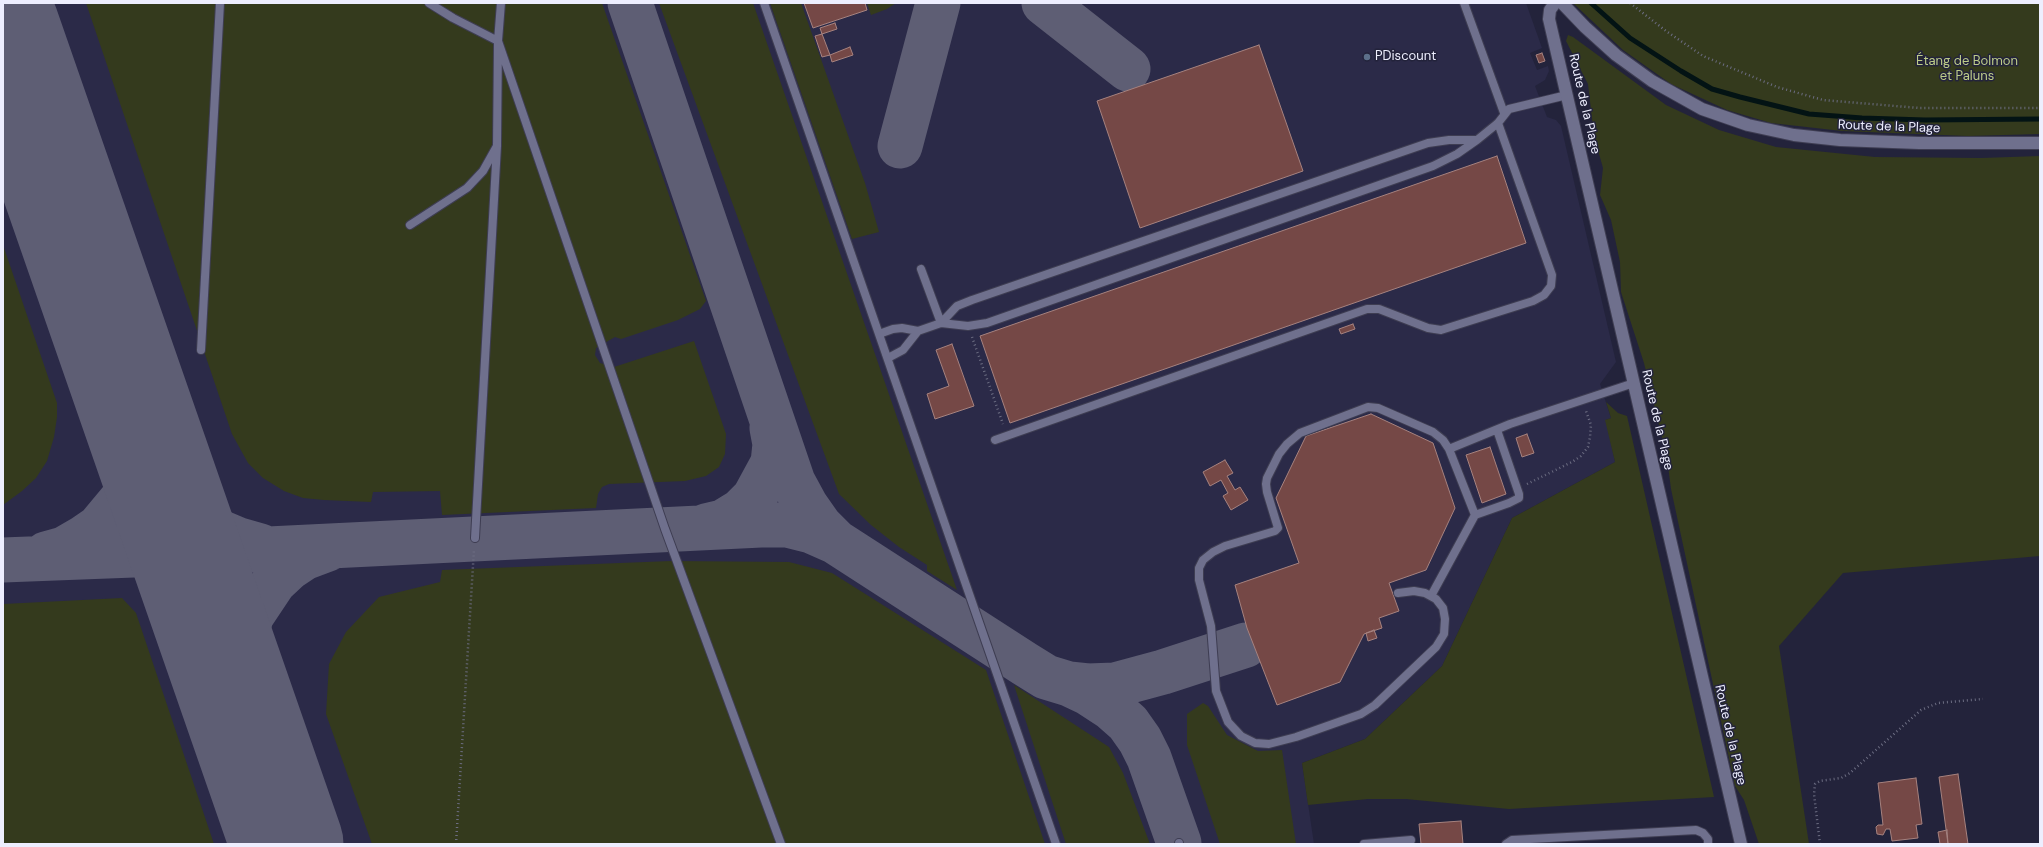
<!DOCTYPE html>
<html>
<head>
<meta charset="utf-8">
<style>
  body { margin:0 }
  #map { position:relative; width:2043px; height:847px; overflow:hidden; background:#23233b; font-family:"DM Sans",sans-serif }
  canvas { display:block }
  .frame { position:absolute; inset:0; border:4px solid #edeefe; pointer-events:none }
</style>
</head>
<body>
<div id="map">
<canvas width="2043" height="847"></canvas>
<div class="frame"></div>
</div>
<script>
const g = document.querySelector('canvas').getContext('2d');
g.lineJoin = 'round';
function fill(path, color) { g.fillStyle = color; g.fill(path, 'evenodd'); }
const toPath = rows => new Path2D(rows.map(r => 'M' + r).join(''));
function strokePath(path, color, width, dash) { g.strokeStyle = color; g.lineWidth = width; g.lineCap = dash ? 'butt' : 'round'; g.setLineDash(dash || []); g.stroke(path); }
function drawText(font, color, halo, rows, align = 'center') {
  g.font = font + ' "DM Sans",sans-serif'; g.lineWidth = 3; g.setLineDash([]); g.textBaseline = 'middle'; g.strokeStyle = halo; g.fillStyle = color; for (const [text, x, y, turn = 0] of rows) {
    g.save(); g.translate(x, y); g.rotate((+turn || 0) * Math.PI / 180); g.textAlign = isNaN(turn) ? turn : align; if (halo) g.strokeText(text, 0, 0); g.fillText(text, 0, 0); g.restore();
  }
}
fill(toPath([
  [3,3,1526,3,1542,48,1530,53,1537,70,1548,66,1549,71,1545,80,1535,86,1547,117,1556,120,1561,126,1616,362,1600,384,1611,418,1606,420,1615,462,1512,518,1442,666,1365,739,1302,763,1314,844,3,844]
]), '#2b2a48');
fill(toPath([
  [86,3,602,3,706,301,700,309,678,320,621,339,615,337,596,348,595,355,600,363,614,367,694,341,726,434,725,454,719,467,706,476,685,481,609,484,602,487,598,494,596,508,442,515,440,491,373,492,371,502,324,500,303,498,284,491,263,478,248,463,232,434],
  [659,3,753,3,957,590,927,571,927,565,899,547,871,525,839,494],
  [770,3,801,3,865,183,879,232,852,239],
  [867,3,896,3,887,9,871,15],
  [1573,3,2040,3,2040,134,1968,136,1842,131,1771,123,1727,110,1671,84,1623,50],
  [1568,35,1573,37,1666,105,1719,130,1776,147,1875,157,1981,158,2040,156,2040,556,1843,573,1779,646,1809,844,1759,844,1744,800,1735,786,1671,489,1667,458,1644,363,1621,292,1620,262,1611,220,1600,195,1603,168,1594,136,1588,84,1566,41],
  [3,245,57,403,57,417,54,437,47,461,36,478,22,491,3,505],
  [1606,402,1618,413,1627,416,1714,797,1509,809,1406,799,1368,799,1308,805,1302,763,1365,739,1442,666,1512,518,1615,462,1605,420,1611,418],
  [671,561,789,562,832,573,986,670,1045,844,372,844,326,714,329,664,346,632,379,597,440,582,442,570],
  [122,598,136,613,214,844,3,844,3,604],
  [1014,685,1109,747,1123,773,1150,844,1066,844],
  [1203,703,1208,706,1227,735,1258,751,1282,750,1296,844,1220,844,1187,745,1187,714]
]), '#343a1d');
strokePath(toPath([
  [1591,3,1630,38,1681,71,1712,89,1740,97,1809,114,1862,118,1925,120,2040,119]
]), '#031314', 5);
strokePath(toPath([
  [630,3,793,482,806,506,820,526,836,542,1025,664,1046,677,1069,684,1088,686,1115,685,1163,672,1246,645],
  [1044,3,1128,69],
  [900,146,938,3],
  [148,443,166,477,189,509,220,532,239,540,260,546],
  [706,526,723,522,741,511,754,498,773,463,775,444,772,428],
  [46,554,64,549,83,538,99,527,124,497,137,464,141,445,141,431,137,412],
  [3,560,186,553,761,525,787,525,811,531,836,542],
  [1069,684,1088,693,1111,708,1128,723,1140,740,1149,758,1179,843],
  [248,730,238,686,238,667,240,649,252,615,274,582,289,568,304,558,328,549]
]), '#5e5e74', 45);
strokePath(toPath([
  [3,27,287,844]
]), '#5e5e74', 113);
const building = toPath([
  [804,3,865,3,867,10,813,28,804,3],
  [835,23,837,29,822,34,820,28,835,23],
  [822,34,830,55,822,57,815,36,822,34],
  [1259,45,1303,171,1140,228,1097,101,1259,45],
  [850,47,853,55,832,62,830,55,850,47],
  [1542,53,1545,61,1539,63,1536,55,1542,53],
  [1497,156,1526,243,1010,423,980,336,1497,156],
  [1353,324,1355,329,1341,334,1339,329,1353,324],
  [952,344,974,406,935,419,927,394,949,386,936,350,952,344],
  [1371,414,1433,443,1455,508,1426,570,1389,583,1399,611,1379,618,1382,628,1364,634,1340,682,1277,705,1247,628,1235,585,1299,563,1276,498,1306,436,1371,414],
  [1527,434,1534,453,1522,457,1516,438,1527,434],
  [1490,447,1506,494,1482,503,1466,455,1490,447],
  [1225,460,1233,473,1227,476,1235,490,1240,487,1248,500,1231,510,1223,496,1228,493,1221,480,1210,486,1203,472,1225,460],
  [1374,630,1377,638,1368,641,1366,633,1374,630],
  [1958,774,1968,844,1948,844,1939,777,1958,774],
  [1916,778,1922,824,1916,825,1918,838,1892,841,1890,829,1886,829,1883,835,1877,834,1876,827,1878,825,1883,825,1878,783,1916,778],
  [1461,821,1463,844,1421,844,1419,824,1461,821],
  [1947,830,1948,844,1940,844,1938,832,1947,830]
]);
fill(building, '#754846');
strokePath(building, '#a6827f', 1);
const lane = toPath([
  [501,3,498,41,665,529,781,844],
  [764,3,1056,844],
  [1464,3,1504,113],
  [1477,140,1457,154,1433,166,987,323,968,326,941,323,957,306,972,300,1428,143,1449,140,1477,140,1498,123,1509,109,1567,95],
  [410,225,467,188,483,171,497,146,498,41,453,18,429,3],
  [918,331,941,323,921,269],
  [879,334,893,329,902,328,918,331,903,350,888,358],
  [201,350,220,3],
  [995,440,1367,309,1379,309,1428,328,1441,330,1533,301,1544,295,1551,286,1552,275,1498,123],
  [1449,449,1510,424,1634,383],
  [475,538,497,146],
  [1398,593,1414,591,1425,593,1436,599,1443,608,1445,619,1444,634,1436,647,1375,705,1361,714,1296,737,1269,744,1255,743,1241,736,1228,722,1216,691,1211,626,1199,580,1199,568,1203,560,1213,552,1225,546,1275,531,1278,528,1267,492,1266,484,1267,478,1279,454,1287,444,1300,433,1368,407,1378,408,1433,432,1443,440,1449,449,1475,515],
  [1431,596,1475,515,1509,503,1519,498,1519,494,1497,430],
  [1179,843,1179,844],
  [1364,844,1411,840],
  [1506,844,1512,840,1696,830,1703,833,1708,839,1708,844]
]);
const street = toPath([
  [1555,3,1550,10,1549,19,1741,844]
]);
const secondary = toPath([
  [1562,3,1585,27,1616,55,1652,81,1702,109,1748,125,1794,135,1840,140,1919,143,2040,143]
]);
strokePath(lane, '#3e3d52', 10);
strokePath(street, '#3e3d52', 14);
strokePath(secondary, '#3e3d52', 14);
strokePath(toPath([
  [1630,3,1666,31,1703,56,1777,87,1823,100,1919,108,2040,108],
  [972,337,1003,424],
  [1527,484,1572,462,1581,456,1588,447,1590,437,1591,425,1586,411],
  [456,844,474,549],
  [1820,844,1814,794,1815,784,1820,781,1841,778,1850,773,1921,710,1938,703,1983,699]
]), '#6c6d82', 2.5, [1, 3]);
strokePath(lane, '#6f708d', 8);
strokePath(street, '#6f708d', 12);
strokePath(secondary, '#6f708d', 12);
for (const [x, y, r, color] of [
  [1367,57,4,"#5c6f8a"]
]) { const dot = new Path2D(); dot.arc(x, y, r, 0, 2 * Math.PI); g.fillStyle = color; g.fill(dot); strokePath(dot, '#23233b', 1.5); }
drawText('13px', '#edeefe', '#23233b', [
  ["PDiscount",1375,57]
], 'left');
drawText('13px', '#bdcc88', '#23233b', [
  ["Étang de Bolmon",1967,62],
  ["et Paluns",1967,77]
]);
drawText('13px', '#edeefe', '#23233b', [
  ["Route de la Plage",1584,104,77],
  ["Route de la Plage",1889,127,2],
  ["Route de la Plage",1657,420,77],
  ["Route de la Plage",1730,735,77]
]);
</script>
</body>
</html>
